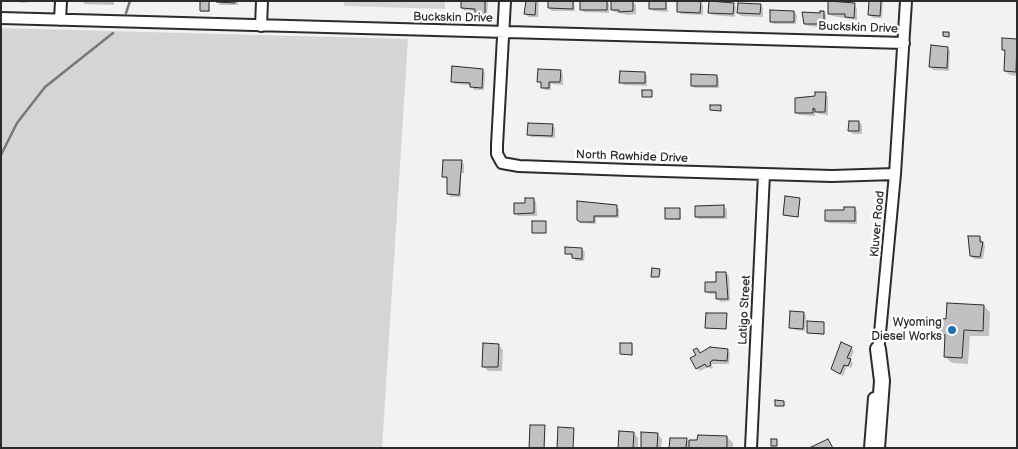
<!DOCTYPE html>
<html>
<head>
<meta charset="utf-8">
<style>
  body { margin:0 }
  #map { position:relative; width:1018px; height:449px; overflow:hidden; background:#f2f2f2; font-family:"Balsamiq Sans",sans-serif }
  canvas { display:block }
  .frame { position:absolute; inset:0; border:2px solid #2b2b2b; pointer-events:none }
</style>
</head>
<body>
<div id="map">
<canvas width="1018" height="449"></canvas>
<div class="frame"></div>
</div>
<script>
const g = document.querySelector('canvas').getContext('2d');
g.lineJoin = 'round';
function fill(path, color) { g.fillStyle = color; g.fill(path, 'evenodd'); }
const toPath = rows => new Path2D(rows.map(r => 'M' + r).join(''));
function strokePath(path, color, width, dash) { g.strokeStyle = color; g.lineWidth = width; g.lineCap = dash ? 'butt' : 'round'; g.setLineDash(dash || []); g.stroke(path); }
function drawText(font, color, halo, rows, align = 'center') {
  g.font = font + ' "Balsamiq Sans",sans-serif'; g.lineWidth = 4.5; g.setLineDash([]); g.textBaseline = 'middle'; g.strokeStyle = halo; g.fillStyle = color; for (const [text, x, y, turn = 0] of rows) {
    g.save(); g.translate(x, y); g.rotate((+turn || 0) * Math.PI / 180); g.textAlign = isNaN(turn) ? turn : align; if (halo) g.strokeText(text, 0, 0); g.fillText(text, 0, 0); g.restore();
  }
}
fill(toPath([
  [316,1,445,1,445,9,344,6,344,2],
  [1,28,408,39,382,448,1,448]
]), '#d5d5d5');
fill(toPath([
  [19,1,43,1,21,3],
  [82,1,114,1,114,5,85,4],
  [217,1,238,1,238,5,220,5],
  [462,1,488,1,487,17,479,16,476,11,465,11,462,8],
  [527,1,539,1,538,17,528,17,525,14],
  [549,1,574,1,575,11,552,11,549,8],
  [607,1,609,4,609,13,584,12,581,9],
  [651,1,666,1,668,12,653,11,650,8],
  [830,1,842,1,842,4,854,5,857,8,857,20,832,16,829,13],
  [870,1,883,2,882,18,873,18,870,15],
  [209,2,210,12,202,12,201,11],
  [633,2,636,5,636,14,628,15,615,12,612,10],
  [700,3,703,6,703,15,681,14,678,11],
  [733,4,736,7,735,17,712,15,709,12],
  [760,5,763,8,763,17,741,16,738,13],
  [794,12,797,15,796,24,774,24,771,21],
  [824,12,826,15,826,23,820,24,820,27,808,26,805,23,803,13],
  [1017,40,1017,76,1010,75,1005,71,1006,53,1003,50],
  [947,48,950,51,949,71,933,70,931,67],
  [482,70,485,73,484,90,474,90,471,85,455,84,452,81],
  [560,71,563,74,563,85,551,84,551,90,545,90,539,81],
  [645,73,647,76,647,86,624,85,621,82],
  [717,76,719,79,719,88,695,88,692,85],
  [825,94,828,97,828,115,819,114,815,111,815,116,799,115,796,113,816,97],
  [859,122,862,125,862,134,853,134,850,131],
  [552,125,555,128,555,138,531,137,528,134],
  [461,161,464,164,464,173,461,173,461,197,451,197,448,194,448,179,444,177],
  [533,199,536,202,537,216,518,216,515,213],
  [799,199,799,217,786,216,785,215],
  [578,203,616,206,619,209,619,218,596,218,596,224,581,223,578,220],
  [724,207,727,209,727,219,699,219,696,217],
  [855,208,857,211,857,224,829,223,826,220],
  [680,209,681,220,666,219],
  [980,237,985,246,983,259,974,259,971,256],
  [582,249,585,252,584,261,576,261,573,256,566,253],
  [726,273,729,276,730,301,720,302,717,294,709,294,706,291,717,284],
  [984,306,990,312,989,336,970,336,968,364,952,363,945,357,946,339,941,334,947,320],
  [803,313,806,316,805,331,794,330,791,327],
  [726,314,727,329,707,328],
  [823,323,824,335,808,333],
  [498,345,503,350,502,371,488,371,483,366],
  [632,345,633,355,621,354],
  [851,348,854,351,850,360,853,363,851,368,847,366,843,376,835,372,832,369],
  [727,350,730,353,729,364,711,364,713,368,711,369,708,367,700,371,697,368,701,354],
  [545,427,545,448,530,448],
  [634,433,638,438,638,448,619,448],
  [657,434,662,439,661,448,642,448],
  [727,437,733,443,733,448,670,448,686,440,690,443]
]), '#0003');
strokePath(toPath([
  [126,13,130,1],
  [1,155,17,123,45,87,113,33]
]), '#787878', 2.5);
const building = toPath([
  [200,1,209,1,209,11,200,11,200,1],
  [216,1,235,1,235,3,216,2,216,1],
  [461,1,485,1,485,14,475,14,475,9,461,8,461,1],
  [526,1,536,1,535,15,524,14,526,1],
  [548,1,573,1,573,9,548,8,548,1],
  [580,1,607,1,607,10,580,10,580,1],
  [611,1,633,1,633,11,619,12,619,10,611,10,611,1],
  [649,1,666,1,666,9,649,9,649,1],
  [677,1,701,1,700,13,677,12,677,1],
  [709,1,734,3,733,14,708,13,709,1],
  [828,1,855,3,854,18,845,17,845,14,828,14,828,1],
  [869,1,881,1,880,16,868,15,869,1],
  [738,3,761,4,760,14,737,13,738,3],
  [770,10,794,11,794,22,770,22,770,10],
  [820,11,824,11,824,20,818,22,818,24,804,24,802,12,820,13,820,11],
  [943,32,949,32,949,37,943,36,943,32],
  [1002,38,1017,39,1016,72,1004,71,1005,50,1002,50,1002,38],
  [931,45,948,47,947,68,929,67,931,45],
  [452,66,483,69,482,88,470,87,470,83,451,82,452,66],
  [538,69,561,70,560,82,549,82,549,88,541,88,541,82,537,82,538,69],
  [620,71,645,72,645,83,619,83,620,71],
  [691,74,717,75,717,86,691,86,691,74],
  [642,90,652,90,652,97,642,97,642,90],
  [815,92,826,92,825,112,815,112,815,109,813,108,813,113,795,113,795,98,815,96,815,92],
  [710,105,721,105,721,111,710,110,710,105],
  [849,121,859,121,859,131,848,131,849,121],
  [528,123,553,124,552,136,527,135,528,123],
  [443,160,462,160,459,195,447,194,447,177,442,177,443,160],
  [785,196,800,198,798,217,783,215,785,196],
  [525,198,534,198,534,213,514,214,514,203,525,203,525,198],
  [577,201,617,205,617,216,594,216,594,222,580,222,577,220,577,201],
  [724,205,724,217,695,217,695,206,724,205],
  [844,207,855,207,855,221,825,221,825,210,844,210,844,207],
  [665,208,680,208,680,219,665,219,665,208],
  [532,221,546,221,546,233,532,233,532,221],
  [968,236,980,236,980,242,983,242,980,257,970,256,968,236],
  [565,247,582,248,582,259,572,258,572,254,565,254,565,247],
  [652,268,660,269,659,277,651,277,652,268],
  [716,272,726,272,728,299,716,299,716,292,705,292,705,282,716,282,716,272],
  [947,303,984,305,983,331,964,330,962,358,944,357,945,335,940,334,940,318,946,319,947,303],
  [790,311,804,312,803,329,789,328,790,311],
  [706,313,727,313,726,329,705,328,706,313],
  [807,321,824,322,824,334,807,333,807,321],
  [841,342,852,347,847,358,851,359,848,366,844,365,840,374,831,369,841,342],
  [483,343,499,344,498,367,482,367,483,343],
  [620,343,632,343,632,355,620,354,620,343],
  [710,347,728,349,727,361,713,360,710,362,711,365,707,367,705,364,696,369,690,358,696,355,693,350,697,348,700,353,710,347],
  [775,400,784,401,784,406,775,406,775,400],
  [530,425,545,425,544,448,529,448,530,425],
  [558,427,574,428,573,448,557,448,558,427],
  [619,431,634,432,633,448,618,448,619,431],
  [641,432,658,433,657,448,641,448,641,432],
  [698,435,727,436,727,448,689,448,689,440,697,440,698,435],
  [670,438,687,438,686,448,669,448,670,438],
  [771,439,777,439,777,446,771,446,771,439],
  [828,439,833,448,809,448,828,439]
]);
fill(building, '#c1c1c1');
strokePath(building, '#2b2b2b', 1);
const street = toPath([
  [505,1,497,145,497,154,502,163,519,166,630,170,832,176,895,174],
  [1,18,904,43],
  [60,20,61,1],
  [261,26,262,1],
  [878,354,895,174,906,1],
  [751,448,764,174],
  [870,448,874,398]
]);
const secondary = toPath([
  [877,448,882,381,878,349]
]);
strokePath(street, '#2b2b2b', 14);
strokePath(secondary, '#2b2b2b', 18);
strokePath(street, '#fff', 10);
strokePath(secondary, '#fff', 14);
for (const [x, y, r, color] of [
  [952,330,5,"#1f6fb2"]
]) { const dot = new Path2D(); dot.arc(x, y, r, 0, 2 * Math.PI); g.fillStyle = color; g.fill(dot); strokePath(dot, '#fff', 2); }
drawText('12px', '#2b2b2b', '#fff', [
  ["Buckskin Drive",453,18,1],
  ["Buckskin Drive",858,28,2],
  ["North Rawhide Drive",632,157,2],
  ["Kluver Road",878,224,-85],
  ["Latigo Street",745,310,-87]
]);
drawText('12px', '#2b2b2b', '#fff', [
  ["Wyoming",942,323],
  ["Diesel Works",942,337]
], 'right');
</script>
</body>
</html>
